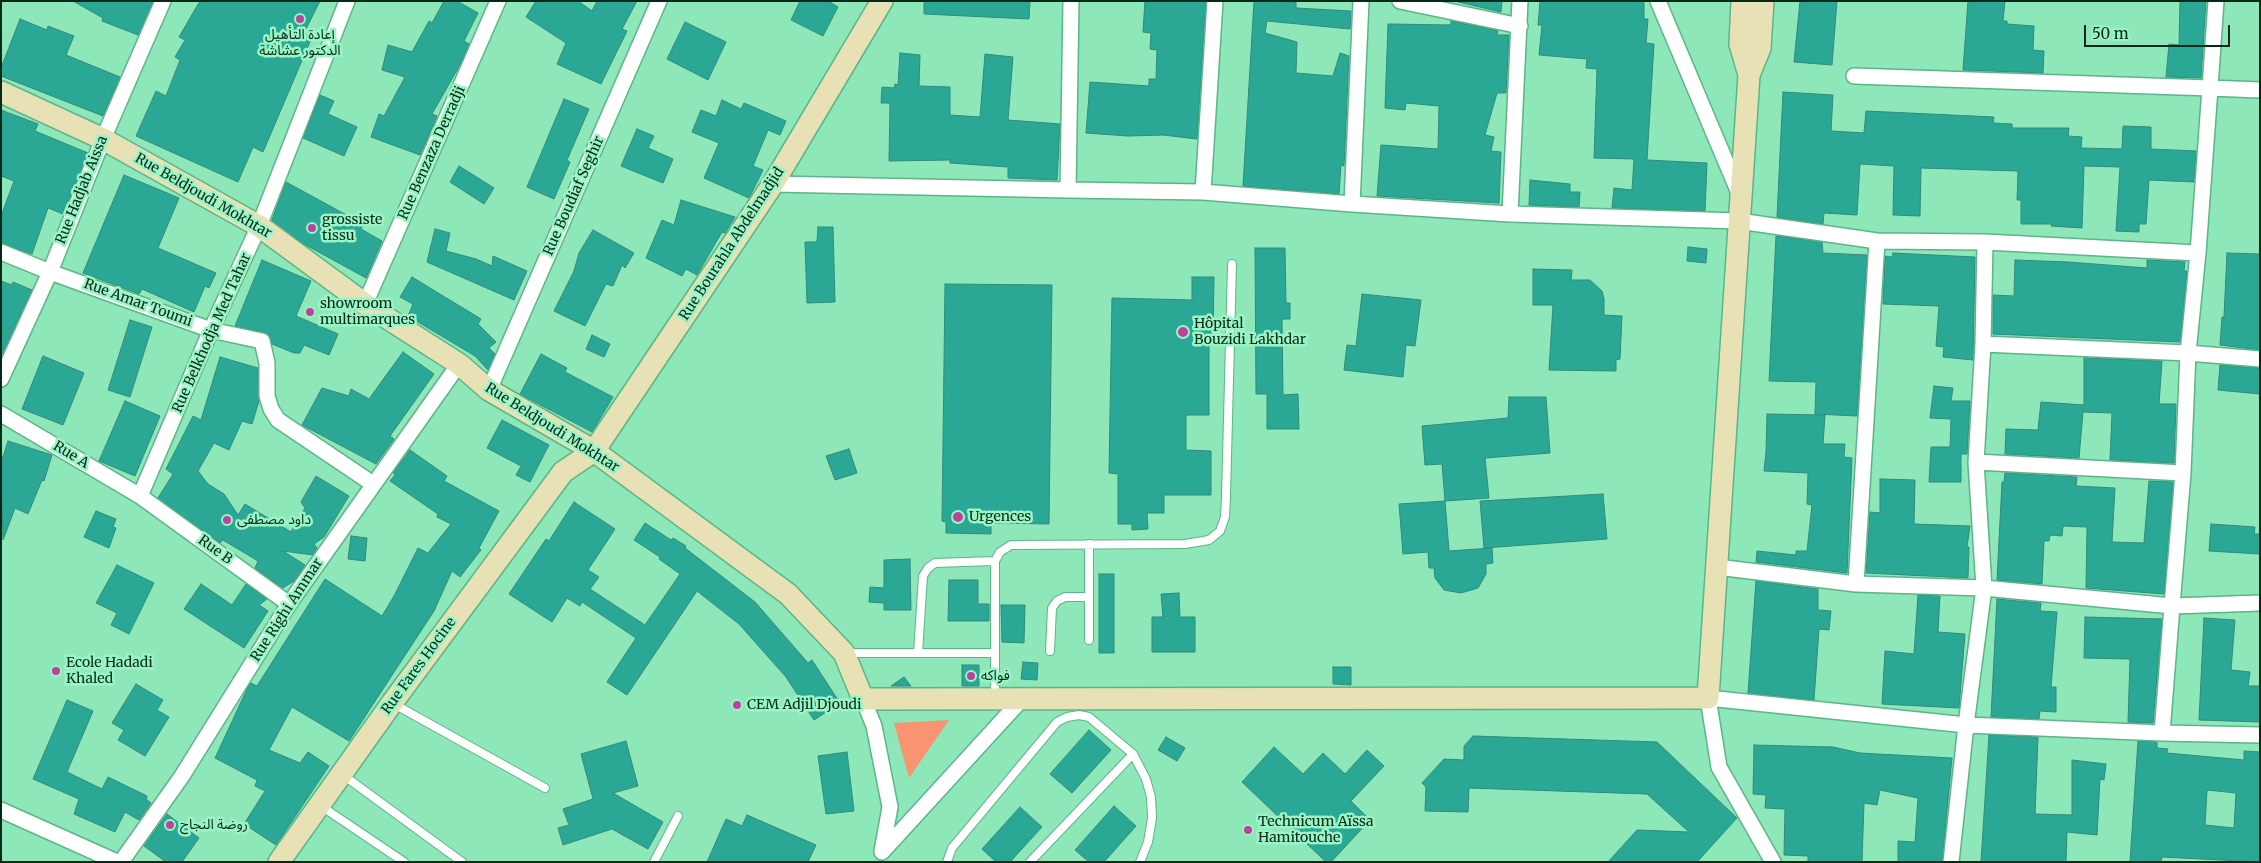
<!DOCTYPE html>
<html>
<head>
<meta charset="utf-8">
<style>
  body { margin:0 }
  #map { position:relative; width:2261px; height:863px; overflow:hidden; background:#8ee7b8; font-family:Merriweather,serif }
  canvas { display:block }
  .frame { position:absolute; inset:0; border:2px solid #032a19; pointer-events:none }
  .scale { position:absolute; left:2084px; top:25px; width:146px; height:22px; box-sizing:border-box; border:2px solid #032a19; border-top:0; padding-left:6px; font-size:15px; line-height:18px; white-space:nowrap; color:#032a19; -webkit-text-stroke:4px #9bf4c5; paint-order:stroke }
</style>
</head>
<body>
<div id="map">
<canvas width="2261" height="863"></canvas>
<div class="frame"></div>
<div class="scale">50 m</div>
</div>
<script>
const g = document.querySelector('canvas').getContext('2d');
g.lineJoin = 'round';
function fill(path, color) { g.fillStyle = color; g.fill(path, 'evenodd'); }
const toPath = rows => new Path2D(rows.map(r => 'M' + r).join(''));
function strokePath(path, color, width, dash) { g.strokeStyle = color; g.lineWidth = width; g.lineCap = dash ? 'butt' : 'round'; g.setLineDash(dash || []); g.stroke(path); }
function drawText(font, color, halo, rows, align = 'center') {
  g.font = font + ' Merriweather,"Noto Sans Arabic",serif'; g.lineWidth = 5; g.setLineDash([]); g.textBaseline = 'middle'; g.strokeStyle = halo; g.fillStyle = color; for (const [text, x, y, turn = 0] of rows) {
    g.save(); g.translate(x, y); g.rotate((+turn || 0) * Math.PI / 180); g.textAlign = isNaN(turn) ? turn : align; if (halo) g.strokeText(text, 0, 0); g.fillText(text, 0, 0); g.restore();
  }
}
fill(toPath([
  [949,720,909,778,894,723]
]), '#f89471');
const building = toPath([
  [73,1,153,1,138,35,102,21,103,18,73,1],
  [200,1,320,1,304,33,312,37,263,152,253,147,238,182,136,136,156,91,166,96,180,60,175,57,185,40,179,37,200,1],
  [444,1,457,1,478,13,464,41,469,44,461,63,432,114,437,116,420,155,371,137,379,114,384,116,405,77,382,70,388,45,412,52,429,21,432,23,444,1],
  [536,1,578,1,592,11,597,1,637,1,622,29,627,31,601,84,557,64,566,43,526,17,536,1],
  [800,1,828,1,838,7,823,36,791,20,800,1],
  [924,1,1030,1,1029,19,924,14,924,1],
  [1145,1,1206,1,1197,139,1163,135,1128,136,1086,133,1090,82,1149,86,1149,79,1156,79,1157,50,1150,49,1151,33,1143,32,1145,1],
  [1254,1,1296,2,1296,8,1351,11,1350,29,1267,21,1265,33,1297,42,1296,73,1333,76,1340,53,1349,56,1344,166,1341,165,1339,194,1243,186,1254,1],
  [1454,1,1502,1,1501,12,1454,1],
  [1540,1,1644,1,1644,19,1648,19,1646,43,1654,44,1647,160,1707,163,1705,211,1612,208,1614,188,1632,190,1634,159,1594,158,1597,69,1586,68,1587,59,1539,55,1542,25,1538,25,1540,1],
  [1800,1,1837,1,1832,65,1794,62,1800,1],
  [1968,1,2005,1,2003,21,2007,21,2007,24,2034,26,2033,50,2044,51,2043,73,1963,70,1968,1],
  [2180,1,2206,1,2201,78,2166,77,2169,44,2179,45,2180,1],
  [20,19,47,30,48,26,74,36,66,55,120,77,103,116,1,76,1,68,20,19],
  [1451,21,1498,31,1497,35,1509,35,1506,93,1497,93,1485,135,1494,137,1491,151,1501,152,1499,203,1377,196,1381,145,1438,149,1439,106,1406,103,1405,110,1385,108,1388,24,1451,25,1451,21],
  [685,22,726,42,708,80,667,59,685,22],
  [900,53,920,55,919,86,950,87,950,115,980,117,985,54,1013,57,1008,120,1060,124,1057,180,1008,178,1008,167,950,163,950,160,889,161,890,103,881,103,882,87,894,88,895,84,898,85,900,53],
  [1783,92,1833,95,1831,131,1864,133,1866,111,1994,117,1993,123,2012,124,2012,128,2069,128,2068,136,2082,137,2081,148,2122,149,2123,126,2151,127,2151,149,2196,151,2194,182,2149,180,2146,224,2139,224,2139,232,2116,231,2120,167,2084,166,2082,228,2051,226,2052,224,2021,224,2021,200,2017,200,2018,171,1921,168,1920,216,1893,215,1894,166,1860,164,1857,215,1824,213,1823,224,1777,217,1783,92],
  [320,95,334,101,328,114,357,127,344,156,303,138,320,95],
  [564,99,589,109,567,160,570,162,554,199,527,187,564,99],
  [722,100,741,109,744,103,786,121,780,135,768,130,753,166,763,170,749,198,704,178,719,143,692,132,701,110,716,116,722,100],
  [1,110,38,124,35,131,88,153,63,214,48,208,32,254,1,243,1,216,14,181,1,176,1,110],
  [637,129,654,136,648,148,673,159,663,183,621,166,637,129],
  [459,166,494,188,484,204,450,182,459,166],
  [124,175,179,198,158,248,216,273,209,288,205,286,194,312,142,289,139,294,83,273,124,175],
  [1530,180,1570,184,1570,192,1580,192,1579,207,1529,205,1530,180],
  [286,182,363,224,361,229,382,241,366,278,304,244,272,220,286,182],
  [681,200,735,217,725,233,722,232,697,275,686,269,682,276,646,258,662,220,674,225,681,200],
  [818,227,833,227,835,302,807,303,805,242,817,242,818,227],
  [435,229,450,233,446,251,476,259,492,266,493,256,527,271,514,300,427,262,435,229],
  [593,230,634,253,625,268,622,265,613,286,606,284,585,326,554,311,574,271,579,253,593,230],
  [1776,236,1822,242,1823,253,1867,255,1857,416,1815,414,1816,382,1769,381,1776,236],
  [1688,247,1707,249,1706,263,1687,261,1688,247],
  [1255,248,1285,248,1286,303,1290,303,1290,319,1282,319,1283,395,1298,394,1299,429,1267,429,1267,394,1256,394,1255,248],
  [1893,253,1975,257,1973,360,1943,357,1944,347,1936,346,1939,306,1883,304,1885,256,1892,257,1893,253],
  [2227,253,2260,254,2260,350,2220,345,2222,317,2224,317,2227,253],
  [262,260,311,281,296,316,338,334,329,355,304,345,300,353,294,353,272,344,269,335,264,332,235,326,262,260],
  [2015,260,2068,262,2147,268,2147,260,2185,262,2184,271,2187,271,2180,342,1993,334,1993,295,2014,296,2015,260],
  [1533,269,1572,270,1571,280,1590,280,1602,291,1604,299,1604,315,1622,316,1620,359,1616,360,1616,371,1549,370,1553,305,1533,305,1533,269],
  [412,277,481,319,478,324,496,342,489,348,495,354,488,370,475,356,408,316,413,304,400,297,412,277],
  [1192,277,1214,277,1213,333,1209,333,1209,415,1186,415,1186,450,1211,451,1211,495,1164,495,1164,513,1147,513,1148,529,1132,530,1132,524,1118,524,1118,474,1109,473,1112,298,1192,300,1192,277],
  [1,281,12,285,13,282,32,290,1,356,1,281],
  [945,284,1052,285,1049,524,991,523,991,534,946,533,946,522,942,521,945,284],
  [1362,294,1421,300,1415,346,1406,345,1403,377,1344,370,1347,345,1356,346,1362,294],
  [130,320,152,327,130,397,108,390,130,320],
  [592,335,610,344,604,357,586,349,592,335],
  [403,352,434,374,390,436,394,439,376,464,302,425,322,388,349,396,351,389,369,399,403,352],
  [541,354,567,368,565,372,613,397,592,432,520,394,541,354],
  [43,356,84,373,63,425,22,409,43,356],
  [220,357,258,368,259,401,252,424,242,421,229,450,214,443,198,471,208,484,224,494,238,515,245,504,291,532,305,508,301,502,316,476,349,496,324,537,314,544,317,548,313,555,283,551,305,565,294,581,283,588,255,568,258,561,223,540,220,543,158,498,173,474,166,469,193,416,201,420,220,357],
  [2084,358,2162,361,2159,404,2176,404,2174,463,2110,460,2112,413,2083,412,2079,458,2005,454,2006,429,2038,430,2041,402,2084,405,2084,358],
  [2220,365,2260,368,2260,394,2218,390,2220,365],
  [1934,386,1953,388,1951,401,1970,401,1967,454,1961,454,1961,482,1929,482,1931,447,1950,447,1951,419,1930,418,1934,386],
  [1509,397,1546,397,1550,453,1485,458,1489,498,1445,501,1442,464,1425,465,1422,426,1508,418,1509,397],
  [125,401,160,416,135,476,99,461,125,401],
  [1767,414,1825,415,1823,444,1845,444,1844,457,1852,458,1847,573,1756,562,1757,551,1796,555,1796,551,1807,551,1812,505,1807,504,1808,473,1764,471,1766,452,1767,414],
  [502,420,549,445,530,482,516,475,521,466,487,448,502,420],
  [8,441,52,455,44,481,42,480,28,514,15,508,3,540,1,463,8,441],
  [849,449,857,473,835,480,826,456,849,449],
  [410,450,447,476,444,481,499,511,479,548,481,550,460,577,452,571,434,611,349,741,292,707,269,750,300,763,308,752,329,766,276,845,244,824,265,791,255,786,257,780,215,758,248,687,251,683,257,686,325,579,382,616,394,596,418,548,428,553,451,524,437,517,438,514,390,481,395,475,393,473,410,450],
  [2005,473,2077,477,2076,486,2115,488,2112,542,2144,543,2149,481,2173,482,2164,594,2086,588,2087,527,2063,526,2062,536,2050,535,2049,541,2044,541,2042,584,1997,580,2002,482,2004,482,2005,473],
  [1880,479,1915,480,1914,524,1970,526,1967,547,1969,547,1968,578,1866,573,1870,512,1880,513,1880,479],
  [1603,494,1607,539,1484,548,1480,501,1603,494],
  [1445,501,1449,551,1492,548,1493,563,1486,564,1486,574,1478,588,1461,593,1444,590,1435,578,1434,568,1429,568,1428,552,1403,554,1399,504,1445,501],
  [574,502,615,529,588,570,599,577,590,589,645,625,680,574,659,559,660,557,634,540,645,523,671,540,673,538,686,546,685,548,755,602,808,663,812,660,840,703,814,720,786,677,739,624,697,591,627,695,607,682,636,638,582,602,580,606,567,598,552,622,509,594,546,539,549,541,574,502],
  [96,511,116,519,113,527,116,528,109,548,84,537,96,511],
  [2211,524,2255,527,2254,534,2260,534,2260,554,2209,551,2211,524],
  [351,536,367,538,365,561,348,559,351,536],
  [910,559,911,610,884,610,884,603,869,602,870,587,884,588,884,560,910,559],
  [117,565,154,583,129,634,111,625,117,613,96,603,117,565],
  [1099,574,1114,574,1114,653,1099,653,1099,574],
  [949,580,978,580,978,604,989,604,989,621,948,621,949,580],
  [1756,581,1818,589,1818,610,1831,611,1829,630,1819,629,1814,700,1748,693,1756,581],
  [201,584,232,605,246,584,267,599,259,605,268,611,244,648,184,609,201,584],
  [1179,593,1180,617,1195,617,1195,652,1152,652,1152,617,1163,617,1161,594,1179,593],
  [1918,595,1940,596,1938,632,1965,634,1959,708,1882,704,1885,651,1914,654,1918,595],
  [1997,599,2041,603,2040,611,2057,612,2051,687,2056,687,2056,712,2040,711,2039,719,1991,717,1997,599],
  [1001,605,1025,605,1024,643,1002,642,1001,605],
  [2085,617,2162,619,2153,723,2128,722,2130,659,2084,658,2085,617],
  [2204,618,2235,620,2231,670,2250,672,2248,686,2260,686,2260,722,2199,720,2204,618],
  [1023,662,1038,663,1037,680,1021,679,1023,662],
  [962,665,979,665,979,686,962,686,962,665],
  [1333,667,1351,667,1351,685,1333,684,1333,667],
  [904,677,911,686,891,686,904,677],
  [136,684,163,700,157,710,169,717,145,756,118,740,124,730,112,723,136,684],
  [67,700,93,711,67,772,102,789,108,777,147,796,146,799,151,803,139,820,125,812,115,832,74,814,79,799,33,779,67,700],
  [1089,730,1111,750,1072,793,1050,774,1089,730],
  [1989,735,2038,737,2035,814,2072,815,2072,760,2106,764,2104,780,2100,779,2097,835,2067,832,2066,862,1981,862,1989,735],
  [1473,736,1657,742,1737,818,1697,862,1608,862,1637,830,1689,832,1647,794,1469,788,1468,812,1425,811,1426,787,1422,783,1444,759,1464,760,1464,746,1473,736],
  [1166,737,1185,748,1177,761,1158,750,1166,737],
  [626,741,638,786,613,793,663,822,648,849,612,829,563,845,558,828,569,825,563,809,593,799,581,754,626,741],
  [2138,741,2157,742,2157,748,2168,749,2167,753,2244,760,2244,751,2260,752,2260,862,2162,857,2161,862,2130,862,2138,741],
  [2207,790,2236,793,2234,828,2205,825,2207,790],
  [1754,745,1833,747,1860,753,1952,758,1942,862,1898,862,1898,841,1915,842,1918,798,1880,790,1877,805,1864,803,1862,862,1808,862,1808,856,1784,855,1785,809,1765,808,1766,795,1753,794,1754,745],
  [1274,747,1303,774,1323,753,1345,774,1367,750,1384,766,1351,801,1370,820,1331,862,1326,862,1242,782,1274,747],
  [847,752,854,811,826,814,818,756,847,752],
  [1114,806,1136,826,1104,862,1089,862,1075,850,1114,806],
  [1020,807,1042,827,1010,862,996,862,982,849,1020,807],
  [167,814,199,838,182,862,166,862,144,846,167,814],
  [747,815,816,845,808,862,707,862,726,819,742,826,747,815]
]);
fill(building, '#2ba895');
strokePath(building, '#318a7b', 1);
const lane = toPath([
  [1089,640,1089,544],
  [1050,651,1052,608,1057,601,1065,597,1089,597],
  [847,653,995,653],
  [918,653,923,576,928,568,935,563,995,561],
  [995,697,995,561,1000,552,1011,545,1185,544,1209,540,1220,531,1225,517,1226,496,1232,264],
  [394,704,545,788],
  [343,775,462,862],
  [321,806,404,862],
  [654,862,678,816],
  [947,862,952,848,1057,722,1067,717,1079,715,1089,717,1133,754,1146,779,1151,797,1152,818,1148,842,1140,862],
  [1030,862,1133,754]
]);
const street = toPath([
  [1071,1,1068,190,1203,192,1215,1],
  [1400,1,1520,26],
  [1520,1,1510,214,1739,221,1877,241,1985,242,2198,253,2210,88,2260,90],
  [1658,1,1739,193],
  [1854,76,2210,88,2216,1],
  [773,184,1068,190],
  [1203,192,1352,204,1361,1],
  [1352,204,1510,214],
  [1,252,50,272,211,330,262,341,267,363,267,396,271,409,278,420,373,484],
  [2198,253,2188,353,2260,359],
  [365,304,498,1],
  [1,379,50,272,103,139,163,1],
  [489,390,659,1],
  [1,414,140,496,289,604],
  [1976,462,1983,344],
  [2183,473,2172,606,2260,603],
  [140,496,211,330,259,226,347,1],
  [1717,567,1856,584],
  [863,699,874,726,890,807,882,851],
  [2162,733,2260,735],
  [1,810,117,862],
  [882,852,1022,699],
  [121,862,182,776,289,604,459,364],
  [1773,862,1719,767,1708,698,1966,725,1984,588,1856,584,1877,241],
  [1951,862,1966,725,2162,733,2172,606,1984,588,1976,462,2183,473,2188,353,1983,344,1985,242]
]);
const secondary = toPath([
  [1742,1,1740,44,1749,75],
  [1,92,103,139,259,226,365,304,459,364,489,390,594,451,788,594,844,653,863,699,1708,698,1749,75,1760,48,1763,1],
  [279,862,392,703,563,472,594,451,773,184,882,1]
]);
strokePath(lane, '#5cb588', 10);
strokePath(street, '#5cb588', 18);
strokePath(secondary, '#5cb588', 24);
strokePath(lane, '#fff', 8);
strokePath(street, '#fff', 15);
strokePath(secondary, '#e7e1b5', 21);
for (const [x, y, r, color] of [
  [300,19,5,"#ba449b"],
  [312,228,5,"#ba449b"],
  [310,312,5,"#ba449b"],
  [1183,332,6,"#ba449b"],
  [958,517,6,"#ba449b"],
  [227,520,5,"#ba449b"],
  [56,671,5,"#ba449b"],
  [971,676,5,"#ba449b"],
  [737,705,5,"#ba449b"],
  [170,825,5,"#ba449b"],
  [1248,830,5,"#ba449b"]
]) { const dot = new Path2D(); dot.arc(x, y, r, 0, 2 * Math.PI); g.fillStyle = color; g.fill(dot); strokePath(dot, '#9bf4c5', 2); }
drawText('14px', '#032a19', '#9bf4c5', [
  ["إعادة التأهيل",300,35,"center"],
  ["الدكتور عشاشة",300,51,"center"],
  ["grossiste",322,220],
  ["tissu",322,236],
  ["showroom",320,304],
  ["multimarques",320,320],
  ["Hôpital",1194,324],
  ["Bouzidi Lakhdar",1194,340],
  ["Urgences",969,517],
  ["داود مصطفى",237,520],
  ["Ecole Hadadi",66,663],
  ["Khaled",66,679],
  ["فواكه",981,676],
  ["CEM Adjil Djoudi",747,705],
  ["Technicum Aïssa",1258,822],
  ["Hamitouche",1258,838],
  ["روضة النجاح",180,825]
], 'left');
drawText('14px', '#032a19', '#9bf4c5', [
  ["Rue Benzaza Derradji",432,153,-66],
  ["Rue Hadjab Aissa",82,190,-68],
  ["Rue Beldjoudi Mokhtar",203,196,30],
  ["Rue Boudiaf Seghir",574,196,-66],
  ["Rue Bourahla Abdelmadjid",732,244,-57],
  ["Rue Amar Toumi",138,303,20],
  ["Rue Belkhodja Med Tahar",212,333,-66],
  ["Rue Beldjoudi Mokhtar",552,428,32],
  ["Rue A",71,455,31],
  ["Rue B",215,550,36],
  ["Rue Righi Ammar",287,610,-57],
  ["Rue Fares Hocine",419,666,-54]
]);
</script>
</body>
</html>
